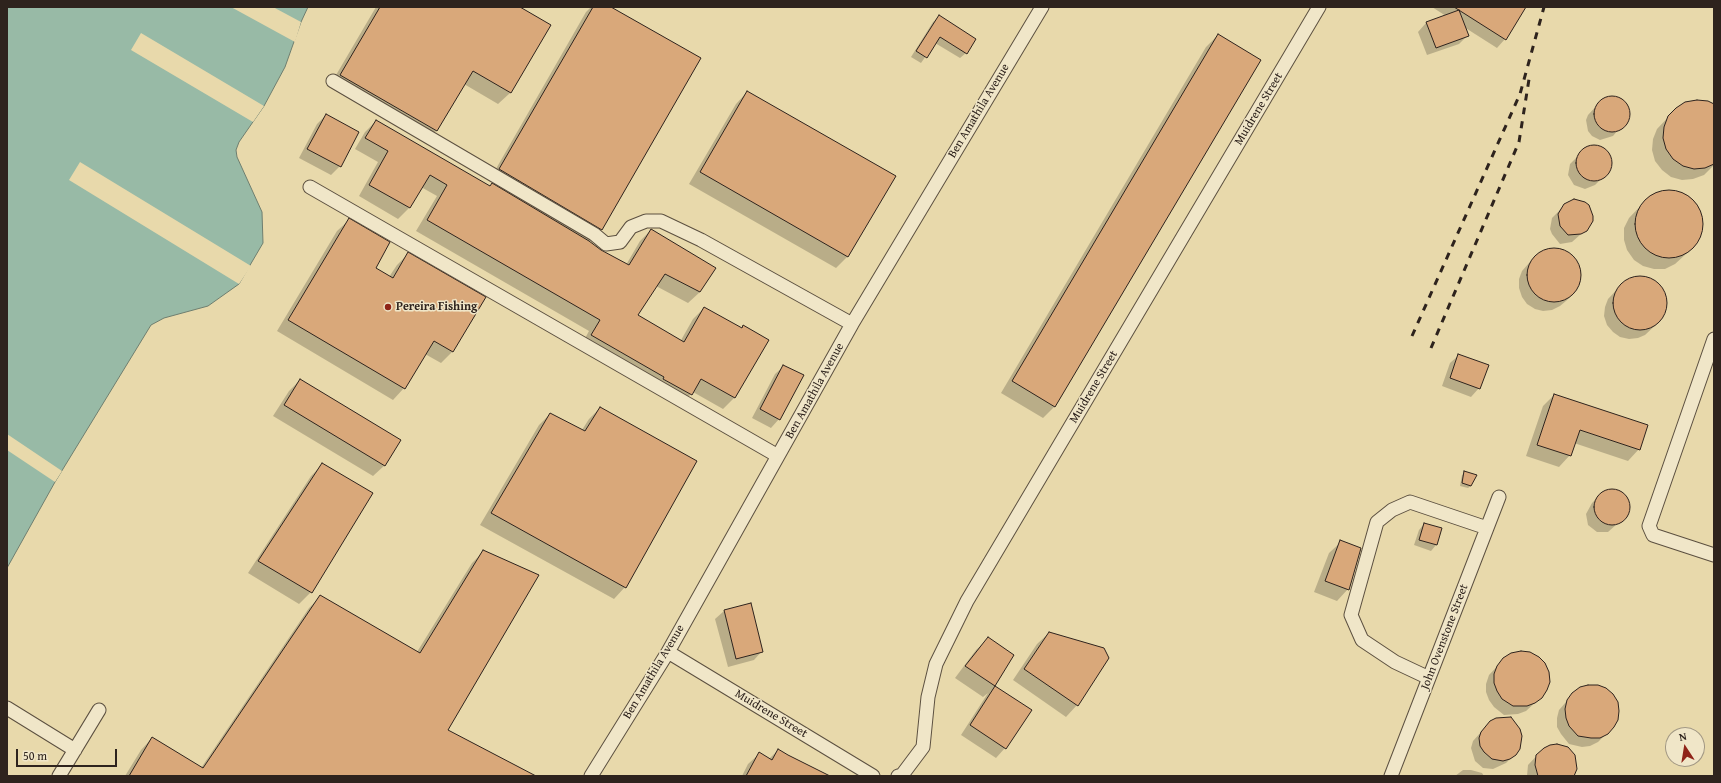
<!DOCTYPE html>
<html>
<head>
<meta charset="utf-8">
<style>
  body { margin:0 }
  #map { position:relative; width:1721px; height:783px; overflow:hidden; background:#e8d9ab; font-family:"Gentium Book Plus",serif }
  canvas { display:block }
  .frame { position:absolute; inset:0; border:8px solid #2e231d; pointer-events:none }
  .north { position:absolute; left:1665px; top:727px; width:40px; height:40px; box-sizing:border-box; background:#f0e6c8; border:1px solid #a29884; border-radius:50%; rotate:348deg; font-size:11px; font-weight:700; line-height:16px; text-align:center; color:#2e231d }
  .north::after { content:''; display:block; margin:auto; width:14px; height:18px; background:#8f2418; clip-path:polygon(50% 0,100% 100%,50% 72%,0 100%) }
  .scale { position:absolute; left:16px; top:749px; width:101px; height:18px; box-sizing:border-box; border:2px solid #2e231d; border-top:0; padding-left:5px; font-size:12px; line-height:14px; white-space:nowrap; color:#2e231d; -webkit-text-stroke:3px #f0e6c8; paint-order:stroke }
</style>
</head>
<body>
<div id="map">
<canvas width="1721" height="783"></canvas>
<div class="frame"></div>
<div class="north">N</div>
<div class="scale">50 m</div>
</div>
<script>
const g = document.querySelector('canvas').getContext('2d');
g.lineJoin = 'round';
function fill(path, color) { g.fillStyle = color; g.fill(path, 'evenodd'); }
const toPath = rows => new Path2D(rows.map(r => 'M' + r).join(''));
function strokePath(path, color, width, dash) { g.strokeStyle = color; g.lineWidth = width; g.lineCap = dash ? 'butt' : 'round'; g.setLineDash(dash || []); g.stroke(path); }
function drawText(font, color, halo, rows, align = 'center') {
  g.font = font + ' "Gentium Book Plus",serif'; g.lineWidth = 3; g.setLineDash([]); g.textBaseline = 'middle'; g.strokeStyle = halo; g.fillStyle = color; for (const [text, x, y, turn = 0] of rows) {
    g.save(); g.translate(x, y); g.rotate((+turn || 0) * Math.PI / 180); g.textAlign = isNaN(turn) ? turn : align; if (halo) g.strokeText(text, 0, 0); g.fillText(text, 0, 0); g.restore();
  }
}
const water = toPath([
  [7,7,308,7,301,22,285,67,264,106,239,142,236,150,237,157,262,212,263,243,239,284,208,306,164,318,151,325,55,482,7,568,7,7]
]);
fill(water, '#98baa6');
strokePath(water, '#6e7e6f', 1);
fill(toPath([
  [231,7,273,7,301,22,295,42],
  [141,33,264,106,253,122,131,50],
  [80,162,251,266,239,284,69,180],
  [7,434,62,471,55,482,7,450]
]), '#e8d9ab');
fill(toPath([
  [376,7,518,7,550,25,510,93,498,104,464,84,436,131,425,142,329,87],
  [591,7,609,7,700,58,601,230,589,242,601,251,626,265,640,241,651,230,700,292,688,303,656,286,636,316,680,342,693,319,704,308,741,329,744,326,768,340,734,398,723,409,693,392,680,405,581,346,589,331,416,231,437,196,421,187,409,208,398,219,359,196,378,162,355,149,365,132,376,121,490,187,493,183,489,181,586,12],
  [1432,7,1523,7,1505,39,1497,48,1464,27,1468,35,1459,44,1427,55,1418,32,1426,23,1446,16],
  [939,17,966,53,960,58,935,43,921,63,911,57,933,22],
  [1218,35,1055,406,1043,418,1001,393,1206,47],
  [747,92,848,256,836,268,689,184,736,104],
  [1611,97,1616,98,1625,103,1628,107,1628,118,1613,136,1600,140,1592,136,1588,131,1586,120,1588,115,1601,101],
  [1714,105,1714,165,1704,175,1693,179,1682,180,1671,177,1662,170,1655,161,1652,150,1653,139,1657,129,1677,108],
  [326,115,340,166,331,175,299,158,317,124],
  [1593,146,1601,147,1607,152,1611,162,1608,172,1595,185,1585,189,1574,185,1568,175,1570,164,1583,151],
  [1668,190,1679,192,1689,196,1697,204,1701,214,1703,224,1701,235,1696,245,1675,264,1665,269,1654,269,1643,266,1634,260,1627,250,1624,240,1624,228,1629,218,1648,198,1658,192],
  [1569,201,1590,226,1572,242,1560,244,1552,234,1550,229,1552,218],
  [349,220,374,269,389,277,397,265,408,254,452,352,441,363,425,354,404,388,393,400,277,331,337,231],
  [1554,248,1563,249,1570,254,1576,260,1580,267,1581,276,1580,284,1575,292,1566,301,1560,306,1552,310,1543,311,1535,309,1527,304,1522,297,1519,288,1519,279,1522,271,1537,254,1545,250],
  [1639,277,1648,278,1656,282,1662,288,1666,296,1667,304,1665,312,1661,320,1645,335,1638,338,1629,339,1620,337,1613,332,1607,325,1604,316,1605,307,1608,299,1623,283,1630,279],
  [1459,355,1479,388,1471,397,1442,386,1450,363],
  [784,366,779,419,771,428,752,418,775,374],
  [300,380,385,465,373,476,273,416,289,391],
  [1554,395,1639,449,1628,461,1574,443,1570,455,1559,467,1526,456,1543,406],
  [600,408,625,587,614,599,480,525,539,425,550,414,582,430,589,419],
  [322,465,311,592,299,604,248,573,311,476],
  [1465,473,1471,486,1468,488,1460,486,1462,475],
  [1610,491,1621,493,1627,501,1629,506,1626,516,1608,532,1597,532,1588,525,1586,514,1592,503,1601,494],
  [1424,524,1441,529,1436,545,1431,551,1414,545,1419,530],
  [1341,542,1348,589,1337,601,1314,592,1329,553],
  [483,552,446,730,533,776,125,776,141,750,152,738,201,768,309,608,321,596,417,652,472,563],
  [750,604,762,651,754,660,728,667,715,619,724,611],
  [1049,633,1077,705,1066,717,1013,680,1037,644],
  [988,639,1013,655,994,686,1030,710,1005,748,996,758,961,735,988,693,983,697,955,678,976,650],
  [1504,659,1539,699,1526,711,1518,714,1504,715,1494,707,1489,700,1486,692,1486,684,1489,675],
  [1573,694,1613,727,1598,742,1590,746,1582,747,1569,744,1561,734,1557,727,1557,718,1559,710],
  [1490,722,1515,754,1506,763,1493,769,1483,768,1475,761,1471,748,1473,741],
  [1544,748,1571,776,1527,776,1528,765],
  [778,750,828,776,742,776,748,764,759,754,769,759],
  [1463,770,1471,770,1482,773,1484,776,1455,776]
]), '#0003');
const building = toPath([
  [380,7,520,7,551,25,511,93,473,71,437,131,340,75,380,7],
  [593,7,611,7,701,58,602,230,499,169,593,7],
  [1454,7,1526,7,1506,40,1454,7],
  [1459,10,1469,36,1436,48,1426,22,1459,10],
  [939,15,976,39,967,54,940,37,927,58,916,51,939,15],
  [1218,34,1261,60,1055,407,1012,381,1218,34],
  [747,91,896,176,848,257,700,172,747,91],
  '1594 114a18 18 0 1 1 36 0a18 18 0 1 1-36 0Z',
  [1697,100,1708,101,1714,104,1714,164,1705,168,1694,169,1683,166,1673,159,1666,149,1663,138,1664,127,1668,116,1676,108,1685,102,1697,100],
  [326,114,359,132,341,167,307,149,326,114],
  [376,120,490,186,492,183,589,241,601,250,629,265,651,229,716,268,700,292,665,274,638,315,684,342,704,307,742,328,743,325,769,340,735,398,701,379,692,395,663,379,664,377,591,335,600,320,427,220,447,185,430,175,410,208,369,185,388,151,365,138,376,120],
  '1576 163a18 18 0 1 1 36 0a18 18 0 1 1-36 0Z',
  '1635 224a34 34 0 1 1 68 0a34 34 0 1 1-68 0Z',
  [1574,199,1585,202,1589,205,1593,216,1593,221,1587,231,1581,234,1568,235,1560,226,1558,214,1564,204,1574,199],
  [349,218,390,242,376,268,393,278,408,252,486,297,453,352,434,341,405,389,288,320,349,218],
  '1527 275a27 27 0 1 1 54 0a27 27 0 1 1-54 0Z',
  '1613 303a27 27 0 1 1 54 0a27 27 0 1 1-54 0Z',
  [1458,354,1489,365,1480,389,1450,378,1458,354],
  [783,365,804,375,780,420,760,409,783,365],
  [300,379,401,440,385,466,284,405,300,379],
  [1554,394,1648,425,1640,450,1580,430,1571,456,1537,445,1554,394],
  [600,407,697,461,626,588,491,513,550,413,585,431,600,407],
  [322,463,373,493,312,593,258,561,322,463],
  [1464,471,1477,475,1471,486,1462,483,1464,471],
  '1594 507a18 18 0 1 1 36 0a18 18 0 1 1-36 0Z',
  [1424,523,1442,528,1437,545,1419,540,1424,523],
  [1340,540,1361,548,1349,590,1325,581,1340,540],
  [483,550,539,575,448,730,536,776,129,776,152,737,203,768,320,595,420,653,483,550],
  [751,603,763,652,736,659,724,610,751,603],
  [1049,632,1104,648,1109,658,1078,706,1024,669,1049,632],
  [988,637,1014,655,995,686,965,666,988,637],
  [1521,651,1530,652,1539,657,1545,663,1549,672,1550,682,1547,690,1542,698,1535,703,1527,706,1513,706,1502,699,1497,691,1494,683,1494,674,1497,666,1503,658,1511,653,1521,651],
  [1588,685,1598,685,1606,688,1613,694,1618,702,1619,711,1618,720,1614,727,1608,734,1600,738,1591,738,1578,736,1569,726,1566,718,1565,709,1567,700,1572,693,1580,687,1588,685],
  [995,686,1032,710,1006,749,970,725,995,686],
  [1511,717,1520,729,1522,736,1520,749,1516,755,1510,759,1503,761,1492,759,1484,752,1480,746,1479,738,1481,732,1490,721,1496,718,1511,717],
  [1557,744,1568,747,1575,755,1577,769,1574,776,1538,776,1535,765,1536,755,1544,748,1550,745,1557,744],
  [778,749,788,755,830,776,746,776,759,752,772,760,778,749]
]);
fill(building, '#d9a87a');
strokePath(building, '#2e231d', 1);
const minor = toPath([
  [333,81,594,234,606,244,620,242,631,227,646,221,661,221,701,240,852,324],
  [310,187,778,456],
  [1714,339,1649,526,1653,535,1714,555],
  [668,652,873,776],
  [1429,678,1395,662,1362,640,1351,615,1377,522,1392,510,1410,502,1487,528],
  [7,708,75,750],
  [59,776,99,710],
  [591,776,668,652,852,324,1042,7],
  [898,776,902,775,923,747,928,697,936,664,967,601,1319,7],
  [1391,776,1499,497]
]);
strokePath(minor, '#5c5040', 15);
strokePath(minor, '#f0e6c8', 13);
strokePath(toPath([
  [1412,336,1520,94,1544,7],
  [1431,348,1519,142,1530,73]
]), '#2e231d', 3, [7, 7]);
for (const [x, y, r, color] of [
  [388,307,4,"#8f2418"]
]) { const dot = new Path2D(); dot.arc(x, y, r, 0, 2 * Math.PI); g.fillStyle = color; g.fill(dot); strokePath(dot, '#f0e6c8', 1.5); }
drawText('12px', '#2e231d', '#f0e6c8', [
  ["Muidrene Street",1259,109,-59],
  ["Ben Amathila Avenue",979,111,-59],
  ["Muidrene Street",1094,387,-59],
  ["Ben Amathila Avenue",815,391,-61],
  ["John Ovenstone Street",1445,637,-69],
  ["Ben Amathila Avenue",654,672,-59],
  ["Muidrene Street",771,714,31]
]);
drawText('bold 12px', '#2e231d', '#f0e6c8', [
  ["Pereira Fishing",396,307]
], 'left');
</script>
</body>
</html>
